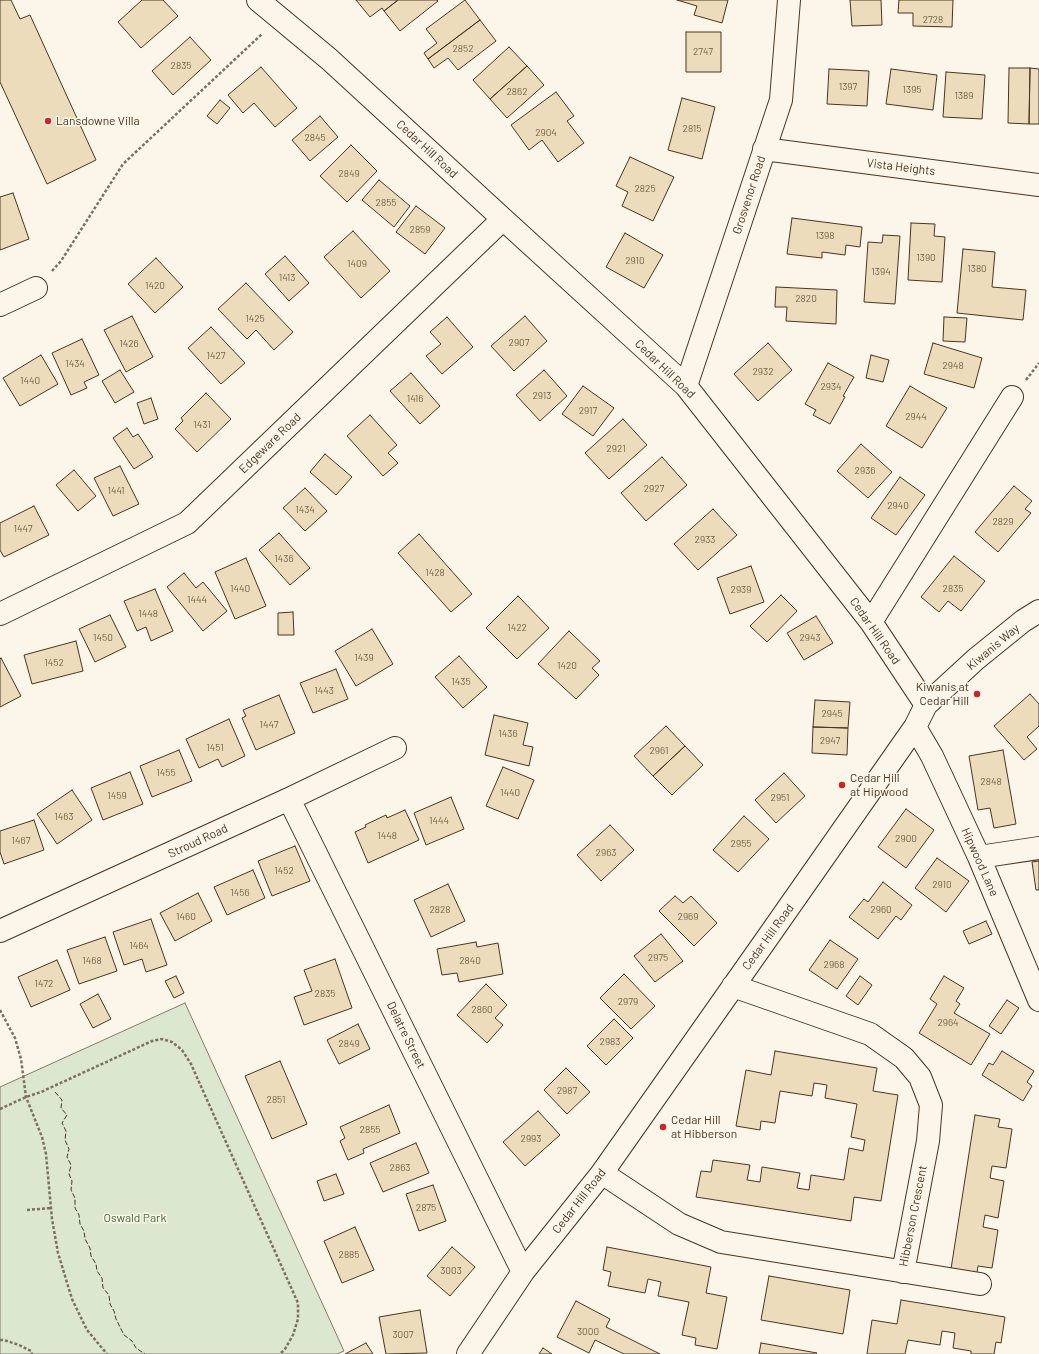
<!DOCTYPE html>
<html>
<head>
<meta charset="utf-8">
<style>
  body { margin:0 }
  canvas { display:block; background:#fbf6e9 }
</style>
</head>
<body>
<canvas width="1039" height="1354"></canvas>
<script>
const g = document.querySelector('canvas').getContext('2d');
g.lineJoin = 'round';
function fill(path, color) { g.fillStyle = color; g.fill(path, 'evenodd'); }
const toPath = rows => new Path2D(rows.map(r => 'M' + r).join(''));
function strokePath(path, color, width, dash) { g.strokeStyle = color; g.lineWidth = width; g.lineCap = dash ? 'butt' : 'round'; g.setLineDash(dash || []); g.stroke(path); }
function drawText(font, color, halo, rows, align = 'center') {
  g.font = font + ' Barlow,sans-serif'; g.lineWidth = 3; g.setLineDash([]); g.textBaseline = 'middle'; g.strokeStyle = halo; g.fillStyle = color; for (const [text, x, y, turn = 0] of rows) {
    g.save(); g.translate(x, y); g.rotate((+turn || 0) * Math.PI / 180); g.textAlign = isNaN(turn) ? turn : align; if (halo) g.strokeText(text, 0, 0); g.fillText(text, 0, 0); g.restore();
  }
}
const green = toPath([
  [185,1003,344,1351,337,1354,0,1354,0,1087,185,1003]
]);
fill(green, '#dce7d0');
strokePath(green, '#887966', 1);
const building = toPath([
  [0,0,11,0,20,19,30,15,96,160,47,184,0,82,0,0],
  [142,0,163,0,178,16,141,48,118,22,142,0],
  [356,0,398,0,384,11,382,8,370,17,356,0],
  [398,0,437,0,438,1,400,31,384,11,398,0],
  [465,0,480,20,428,59,424,53,437,43,426,29,465,0],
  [677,0,728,0,722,23,694,15,697,6,677,0],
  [850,0,881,0,882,25,852,26,850,0],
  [899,0,953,0,952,27,913,26,913,13,898,13,899,0],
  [480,20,496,41,458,70,448,58,434,68,428,59,480,20],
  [686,32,721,32,721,72,686,72,686,32],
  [190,37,211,60,173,95,152,71,190,37],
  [509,47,527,66,490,99,473,80,509,47],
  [527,66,544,85,507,118,490,99,527,66],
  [261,67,297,108,275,127,254,103,243,113,228,95,261,67],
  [1009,68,1030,68,1029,124,1008,123,1009,68],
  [1030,68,1039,69,1039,124,1029,124,1030,68],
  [829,69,869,71,867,106,827,104,829,69],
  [891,69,937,75,933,110,886,104,891,69],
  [946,72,985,75,982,119,943,117,946,72],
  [556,92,574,116,567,121,584,143,558,162,542,140,529,150,511,125,556,92],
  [682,98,715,107,702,159,668,150,682,98],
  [220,100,230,108,217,124,207,116,220,100],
  [320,116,338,137,310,161,292,140,320,116],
  [351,145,377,171,347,202,320,176,351,145],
  [630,157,674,177,653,221,622,206,628,192,616,186,630,157],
  [379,180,410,206,394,227,362,200,379,180],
  [13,193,29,239,0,250,0,197,13,193],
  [416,206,445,228,425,254,396,232,416,206],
  [792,218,862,227,860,247,846,245,845,255,822,252,822,258,787,254,792,218],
  [911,223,935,224,934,236,945,237,942,282,908,280,911,223],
  [353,231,390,271,361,298,324,257,353,231],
  [625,233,663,255,644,288,606,267,625,233],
  [883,235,900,236,895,304,864,302,868,242,882,243,883,235],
  [963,249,995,252,992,287,1026,290,1023,320,957,313,963,249],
  [285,256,309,283,289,301,265,274,285,256],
  [156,258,183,287,155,313,128,284,156,258],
  [246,283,293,332,274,350,256,330,247,339,218,309,246,283],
  [776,287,837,290,836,324,786,321,787,307,775,307,776,287],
  [132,316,153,357,126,372,104,330,132,316],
  [525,316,547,341,514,371,491,346,525,316],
  [447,317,473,347,442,374,426,356,441,344,430,332,447,317],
  [944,317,967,318,965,342,943,341,944,317],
  [211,327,245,363,221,384,188,348,211,327],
  [82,339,99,375,84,382,87,388,71,395,52,353,82,339],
  [768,343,792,370,758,401,734,374,768,343],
  [933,343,982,358,974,388,924,374,933,343],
  [41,355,58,384,20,406,3,378,41,355],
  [871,355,889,360,883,382,866,378,871,355],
  [828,363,854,377,843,396,845,397,830,424,813,415,816,410,805,404,828,363],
  [120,370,134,392,115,403,102,381,120,370],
  [544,370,567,396,540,421,516,395,544,370],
  [411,373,440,406,420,424,390,391,411,373],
  [583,386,614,408,593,436,562,414,583,386],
  [910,386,947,408,922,448,886,426,910,386],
  [206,393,231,419,197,452,175,429,183,421,181,418,206,393],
  [151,398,158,419,144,424,137,403,151,398],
  [370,415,397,445,388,453,398,463,383,476,347,436,370,415],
  [623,419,647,445,609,479,585,453,623,419],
  [127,428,133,437,138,434,153,457,134,469,113,438,127,428],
  [861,444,892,472,868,498,837,471,861,444],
  [325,454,352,477,336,495,310,472,325,454],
  [662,457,687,485,646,521,621,493,662,457],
  [120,466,139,504,113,516,94,478,120,466],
  [74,470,96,496,78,511,56,485,74,470],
  [900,477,925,495,896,535,871,518,900,477],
  [1014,486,1032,501,1025,509,1031,513,998,552,975,532,1014,486],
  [305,488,327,511,305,531,283,508,305,488],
  [34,506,49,535,4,557,0,550,0,523,34,506],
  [713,509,737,535,698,570,674,544,713,509],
  [279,533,310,568,290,585,259,550,279,533],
  [419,534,472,594,451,612,398,553,419,534],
  [954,556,985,581,961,611,948,601,939,612,921,597,954,556],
  [246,558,266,606,235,619,215,572,246,558],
  [751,566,764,602,730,614,717,578,751,566],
  [184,573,196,588,203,582,227,611,203,631,167,587,184,573],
  [155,589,173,631,151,641,146,627,137,631,124,601,155,589],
  [781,595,797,611,767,642,750,626,781,595],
  [518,596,549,628,517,659,486,628,518,596],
  [293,612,294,635,278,635,278,613,293,612],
  [110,615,126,647,95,662,79,629,110,615],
  [816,616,833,643,804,660,787,633,816,616],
  [372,629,393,664,356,686,335,651,372,629],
  [569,631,600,661,592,668,599,675,576,699,538,664,569,631],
  [76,641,83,671,32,684,24,655,76,641],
  [459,656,487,687,463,708,435,677,459,656],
  [1,658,21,696,0,707,0,659,1,658],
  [336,669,348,699,313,713,300,683,336,669],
  [1030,694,1039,704,1039,726,1027,737,1037,749,1024,760,994,726,1030,694],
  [279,695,295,733,256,750,242,718,246,716,243,710,279,695],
  [815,700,850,702,848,728,813,727,815,700],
  [494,715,528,723,523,745,533,747,529,766,485,755,494,715],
  [229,719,245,756,222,767,218,759,199,768,186,739,229,719],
  [666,726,685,746,653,776,634,756,666,726],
  [813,727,848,728,847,755,812,753,813,727],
  [685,746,703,765,672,795,653,776,685,746],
  [179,750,192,781,152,797,140,766,179,750],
  [1003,750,1016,824,994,828,990,808,978,810,969,756,1003,750],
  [503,767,534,780,518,819,486,806,503,767],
  [130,772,143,804,103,820,91,788,130,772],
  [784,773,805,796,776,823,755,800,784,773],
  [72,790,92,820,57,844,37,814,72,790],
  [451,797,464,829,426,845,414,813,451,797],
  [906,809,934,830,906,868,878,847,906,809],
  [405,810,419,840,368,863,355,832,366,827,365,825,386,815,387,818,405,810],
  [744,816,769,839,738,872,713,850,744,816],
  [34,820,44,850,4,864,0,852,0,831,34,820],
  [610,825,634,850,601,881,577,855,610,825],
  [295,846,310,881,272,896,258,861,295,846],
  [937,858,969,881,946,912,915,888,937,858],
  [1039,861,1039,890,1036,890,1032,862,1039,861],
  [253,870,265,898,227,915,214,887,253,870],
  [883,882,912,905,901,920,896,916,878,939,849,917,864,899,868,902,883,882],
  [448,884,465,921,431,937,414,900,448,884],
  [198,893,212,921,175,941,160,913,198,893],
  [675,896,683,903,691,896,717,923,694,946,659,911,675,896],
  [151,919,167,965,146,972,142,959,124,965,113,932,151,919],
  [986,921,992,934,969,944,963,931,986,921],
  [661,934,683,961,655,982,634,956,661,934],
  [105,937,117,971,79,984,67,950,105,937],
  [830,940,858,959,837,989,809,970,830,940],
  [476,942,477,947,498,943,503,974,459,982,457,973,442,975,437,949,476,942],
  [335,959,352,1008,304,1025,294,997,312,991,304,970,335,959],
  [57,960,70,990,31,1007,18,977,57,960],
  [624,974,655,1006,631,1029,600,998,624,974],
  [176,976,184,993,174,998,165,981,176,976],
  [860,976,872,985,858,1005,846,996,860,976],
  [944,976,964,988,956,1001,960,1004,954,1013,990,1034,971,1065,919,1033,937,1004,930,999,944,976],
  [486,984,507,1005,495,1018,503,1025,487,1043,457,1015,486,984],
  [98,994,111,1019,93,1028,80,1004,98,994],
  [1007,1000,1019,1008,1001,1034,989,1026,1007,1000],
  [614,1019,633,1038,606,1065,587,1046,614,1019],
  [358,1024,370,1049,339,1064,327,1040,358,1024],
  [775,1051,877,1068,873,1091,898,1095,881,1201,854,1197,851,1221,696,1197,701,1171,711,1172,713,1160,750,1165,747,1180,760,1182,762,1167,800,1173,797,1188,809,1190,811,1175,844,1180,849,1148,863,1151,865,1140,851,1137,857,1104,825,1098,827,1085,814,1083,812,1096,780,1091,775,1123,761,1121,760,1130,736,1126,746,1070,771,1075,775,1051],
  [1002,1051,1034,1071,1027,1082,1032,1086,1023,1101,982,1075,989,1063,993,1065,1002,1051],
  [280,1061,307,1124,272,1139,245,1076,280,1061],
  [566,1068,590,1092,567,1114,544,1090,566,1068],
  [389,1105,400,1133,363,1149,364,1153,348,1160,340,1141,345,1138,340,1127,389,1105],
  [538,1111,560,1135,525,1166,503,1142,538,1111],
  [975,1115,1000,1119,998,1127,1012,1129,1006,1168,992,1166,990,1178,1004,1181,998,1218,985,1215,983,1227,998,1230,992,1268,978,1266,977,1273,951,1269,975,1115],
  [416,1143,429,1173,383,1192,370,1163,416,1143],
  [336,1174,344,1194,324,1201,317,1181,336,1174],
  [433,1185,446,1221,419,1231,406,1194,433,1185],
  [355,1227,374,1270,342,1283,324,1241,355,1227],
  [452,1247,475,1267,450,1296,427,1276,452,1247],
  [607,1247,711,1267,706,1293,727,1297,717,1349,695,1345,696,1338,682,1335,689,1302,658,1296,661,1282,648,1279,645,1293,608,1286,611,1272,603,1270,607,1247],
  [769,1276,850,1290,843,1334,761,1320,769,1276],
  [901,1300,1005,1317,1001,1343,996,1342,994,1354,971,1354,971,1351,953,1348,955,1333,942,1331,940,1345,908,1340,905,1354,867,1354,872,1320,897,1324,901,1300],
  [576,1301,610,1319,606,1327,660,1354,624,1354,595,1340,589,1353,557,1337,576,1301],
  [420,1310,427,1353,386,1354,379,1317,420,1310],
  [366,1343,373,1354,345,1354,366,1343],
  [761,1343,817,1353,816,1354,759,1354,761,1343],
  [543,1348,552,1354,539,1354,543,1348]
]);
fill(building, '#ecdcbc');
strokePath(building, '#4a3520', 1);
const minor = toPath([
  [258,0,329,59,503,219,686,386,871,622,926,705],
  [764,149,1039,185],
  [0,305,36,288],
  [686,386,781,100,789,0],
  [0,614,187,523,503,219],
  [871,622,1012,397],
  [915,727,932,756,979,857,1039,1000],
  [289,799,523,1272],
  [979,857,1039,848],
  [0,931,289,799,395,748],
  [733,986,870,1034,904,1058,920,1077,931,1105,928,1141,903,1272],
  [602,1173,679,1224,721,1242,980,1284],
  [468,1354,523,1272,602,1173,768,937,915,727,926,705,976,659,1023,621,1039,611]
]);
strokePath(minor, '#4a3520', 24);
strokePath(toPath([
  [52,271,61,261,123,164,262,34],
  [1026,380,1039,363],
  [0,1010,15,1038,21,1059,26,1097,42,1137,46,1154,52,1219,58,1253,72,1299,87,1330,107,1354],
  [0,1109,26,1097,41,1092,152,1041,162,1039,172,1042,182,1050,191,1064,298,1303,298,1319,293,1335,285,1349,280,1354],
  [27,1210,51,1208],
  [0,1340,4,1340,19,1345,31,1351,32,1354]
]), '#7f6f5c', 2.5, [3, 2]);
strokePath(minor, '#fbf6e9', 22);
strokePath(toPath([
  [55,1092,62,1100,61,1108,67,1115,62,1123,66,1131,65,1140,69,1149,67,1157,71,1165,69,1174,72,1181,71,1190,75,1198,75,1208,79,1215,80,1224,84,1231,85,1239,90,1248,91,1256,96,1264,97,1271,102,1278,103,1288,109,1295,110,1304,114,1311,116,1319,124,1335,132,1341,136,1348,145,1354]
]), '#4a3520', 1, [5, 2]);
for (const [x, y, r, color] of [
  [48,121,4,"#c62828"],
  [977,694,4,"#c62828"],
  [842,785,4,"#c62828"],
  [663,1127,4,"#c62828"]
]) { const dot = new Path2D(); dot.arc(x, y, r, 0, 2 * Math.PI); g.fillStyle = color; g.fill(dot); strokePath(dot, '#fbf6e9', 1.5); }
drawText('10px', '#725f47', null, [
  ["2728",933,20],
  ["2852",463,49],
  ["2747",703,52],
  ["2835",181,66],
  ["1397",848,87],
  ["1395",912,90],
  ["2862",517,92],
  ["1389",964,96],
  ["2815",692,129],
  ["2904",546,133],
  ["2845",315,138],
  ["2849",349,174],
  ["2825",645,189],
  ["2855",386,203],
  ["2859",420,230],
  ["1398",825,236],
  ["1390",926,258],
  ["2910",635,261],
  ["1409",357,264],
  ["1380",977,269],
  ["1394",881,272],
  ["1413",287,278],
  ["1420",155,286],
  ["2820",806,299],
  ["1425",255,319],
  ["2907",519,343],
  ["1426",129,344],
  ["1427",216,356],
  ["1434",75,364],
  ["2948",953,366],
  ["2932",763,372],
  ["1440",30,381],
  ["2934",831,387],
  ["2913",542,396],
  ["1416",415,399],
  ["2917",588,411],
  ["2944",916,417],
  ["1431",202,425],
  ["2921",616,449],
  ["2936",865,471],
  ["2927",654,489],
  ["1441",116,491],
  ["2940",898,506],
  ["1434",305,510],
  ["2829",1003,522],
  ["1447",23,529],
  ["2933",705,540],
  ["1436",284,559],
  ["1428",435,573],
  ["1440",240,589],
  ["2835",953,589],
  ["2939",741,590],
  ["1444",197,600],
  ["1448",148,614],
  ["1422",517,628],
  ["1450",103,638],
  ["2943",810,638],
  ["1439",364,658],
  ["1452",54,663],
  ["1420",567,666],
  ["1435",461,682],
  ["1443",324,691],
  ["2945",832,714],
  ["1447",269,725],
  ["1436",508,734],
  ["2947",830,741],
  ["1451",215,748],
  ["2961",659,751],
  ["1455",166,773],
  ["2848",991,782],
  ["1440",510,793],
  ["1459",117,796],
  ["2951",780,798],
  ["1463",64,817],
  ["1444",439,821],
  ["1448",387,836],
  ["2900",906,839],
  ["1467",21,841],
  ["2955",741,844],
  ["2963",606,853],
  ["1452",284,871],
  ["2910",942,885],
  ["1456",240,893],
  ["2828",440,910],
  ["2960",881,910],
  ["1460",186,917],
  ["2969",688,917],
  ["1464",139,946],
  ["2975",658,958],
  ["1468",92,961],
  ["2840",470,961],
  ["2968",834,965],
  ["1472",44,984],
  ["2835",325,994],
  ["2979",628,1002],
  ["2860",482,1010],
  ["2964",948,1023],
  ["2983",610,1042],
  ["2849",349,1044],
  ["2987",567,1091],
  ["2851",276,1100],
  ["2855",370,1130],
  ["2993",531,1139],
  ["2863",400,1168],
  ["2875",426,1208],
  ["2885",349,1255],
  ["3003",451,1271],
  ["3000",588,1332],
  ["3007",403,1335]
]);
drawText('12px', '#4a3520', '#fbf6e9', [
  ["Lansdowne Villa",56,121],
  ["Kiwanis at",969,687,"right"],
  ["Cedar Hill",969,701,"right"],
  ["Cedar Hill",850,778],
  ["at Hipwood",850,792],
  ["Cedar Hill",671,1120],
  ["at Hibberson",671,1134]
], 'left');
drawText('12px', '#4a3520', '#fbf6e9', [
  ["Cedar Hill Road",427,149,43],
  ["Vista Heights",901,167,7],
  ["Grosvenor Road",749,195,-72],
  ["Cedar Hill Road",665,369,44],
  ["Edgeware Road",270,443,-44],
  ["Cedar Hill Road",875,631,55],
  ["Kiwanis Way",993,647,-40],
  ["Stroud Road",198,841,-25],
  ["Hipwood Lane",980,862,66],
  ["Cedar Hill Road",768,937,-54],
  ["Delatre Street",406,1035,64],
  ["Cedar Hill Road",579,1201,-52],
  ["Hibberson Crescent",913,1216,-79]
]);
drawText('12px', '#436837', '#fbf6e9', [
  ["Oswald Park",135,1218]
]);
</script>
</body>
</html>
